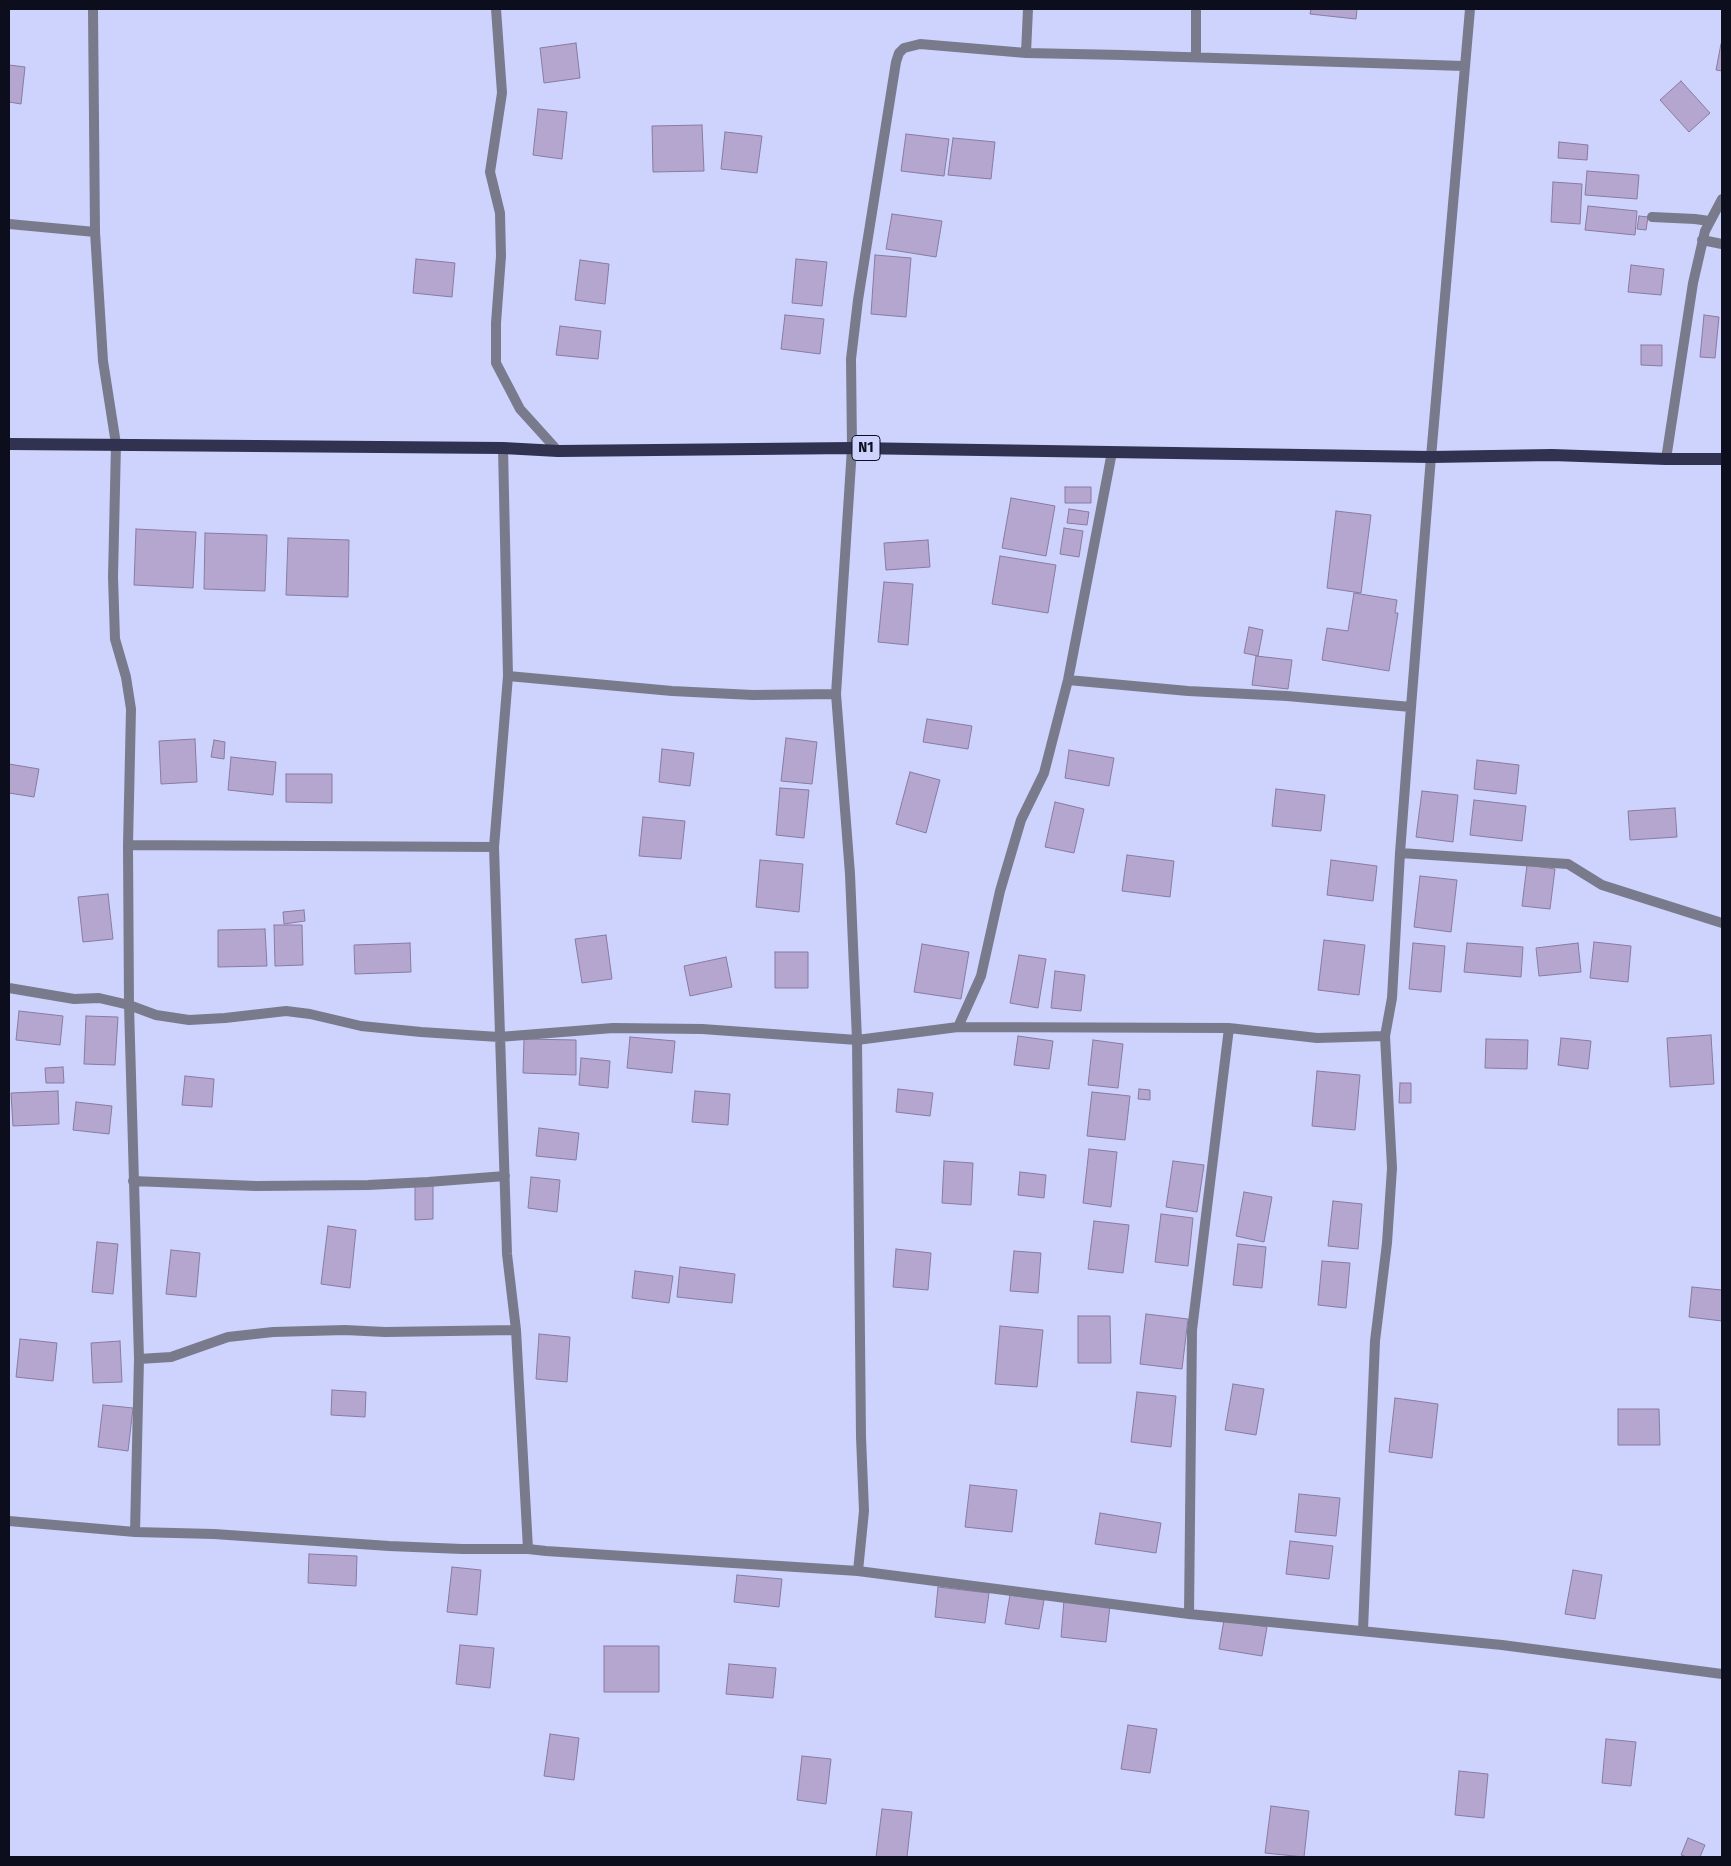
<!DOCTYPE html>
<html>
<head>
<meta charset="utf-8">
<style>
  body { margin:0 }
  #map { position:relative; width:1731px; height:1866px; overflow:hidden; background:#ced3fe; font-family:"Fira Sans Condensed",sans-serif }
  canvas { display:block }
  .frame { position:absolute; inset:0; border:10px solid #0d0e1d; pointer-events:none }
</style>
</head>
<body>
<div id="map">
<canvas width="1731" height="1866"></canvas>
<div class="frame"></div>
</div>
<script>
const g = document.querySelector('canvas').getContext('2d');
g.lineJoin = 'round';
function fill(path, color) { g.fillStyle = color; g.fill(path, 'evenodd'); }
const toPath = rows => new Path2D(rows.map(r => 'M' + r).join(''));
function strokePath(path, color, width, dash) { g.strokeStyle = color; g.lineWidth = width; g.lineCap = dash ? 'butt' : 'round'; g.setLineDash(dash || []); g.stroke(path); }
function drawText(font, color, halo, rows, align = 'center') {
  g.font = font + ' "Fira Sans Condensed",sans-serif'; g.lineWidth = 4.5; g.setLineDash([]); g.textBaseline = 'middle'; g.strokeStyle = halo; g.fillStyle = color; for (const [text, x, y, turn = 0] of rows) {
    g.save(); g.translate(x, y); g.rotate((+turn || 0) * Math.PI / 180); g.textAlign = isNaN(turn) ? turn : align; if (halo) g.strokeText(text, 0, 0); g.fillText(text, 0, 0); g.restore();
  }
}
const building = toPath([
  [1311,9,1357,9,1356,19,1310,14,1311,9],
  [576,43,580,78,544,83,540,48,576,43],
  [1721,44,1722,44,1722,71,1716,70,1721,44],
  [9,65,25,67,21,104,9,102,9,65],
  [1681,81,1710,113,1689,132,1660,100,1681,81],
  [538,109,567,112,562,159,533,155,538,109],
  [702,125,704,171,653,172,652,126,702,125],
  [725,132,762,136,757,173,721,169,725,132],
  [906,134,949,139,944,176,901,171,906,134],
  [953,138,995,142,991,179,948,175,953,138],
  [1559,142,1588,145,1587,160,1558,158,1559,142],
  [1587,171,1639,175,1637,199,1585,195,1587,171],
  [1553,182,1582,184,1580,224,1551,222,1553,182],
  [1588,206,1637,211,1635,235,1585,230,1588,206],
  [892,214,942,221,936,257,886,249,892,214],
  [1639,216,1648,217,1646,230,1637,229,1639,216],
  [875,255,911,258,906,317,871,314,875,255],
  [416,259,455,263,452,297,413,293,416,259],
  [796,259,827,262,822,306,792,303,796,259],
  [580,260,609,264,605,304,575,300,580,260],
  [1631,265,1664,269,1661,295,1628,292,1631,265],
  [785,315,824,319,820,354,781,349,785,315],
  [1704,315,1719,317,1715,358,1700,357,1704,315],
  [560,326,601,331,598,359,556,355,560,326],
  [1641,345,1662,345,1662,366,1641,365,1641,345],
  [1065,487,1091,487,1091,503,1065,503,1065,487],
  [1011,498,1055,506,1046,556,1002,548,1011,498],
  [1069,509,1089,512,1087,525,1067,523,1069,509],
  [1336,511,1371,515,1361,593,1327,588,1336,511],
  [1064,528,1083,531,1079,557,1060,554,1064,528],
  [136,529,196,532,193,588,134,585,136,529],
  [205,533,267,535,265,591,204,589,205,533],
  [288,538,349,540,348,597,286,595,288,538],
  [928,540,930,567,886,570,884,543,928,540],
  [1000,556,1056,565,1048,613,992,604,1000,556],
  [884,582,913,584,908,645,878,642,884,582],
  [1354,593,1397,600,1395,613,1398,613,1389,671,1322,660,1327,628,1348,631,1354,593],
  [1249,627,1263,630,1258,656,1244,653,1249,627],
  [1256,656,1292,660,1288,689,1252,685,1256,656],
  [927,719,972,726,968,749,923,742,927,719],
  [786,738,817,742,812,784,781,781,786,738],
  [195,739,197,782,161,784,159,741,195,739],
  [214,740,225,742,224,759,211,757,214,740],
  [662,749,694,753,690,786,659,782,662,749],
  [1069,750,1114,758,1109,786,1065,778,1069,750],
  [231,757,276,762,273,795,228,790,231,757],
  [1477,760,1519,765,1516,794,1474,789,1477,760],
  [9,764,39,769,34,797,9,793,9,764],
  [910,772,940,780,926,833,896,824,910,772],
  [286,774,332,774,332,803,286,802,286,774],
  [780,788,809,790,804,838,776,835,780,788],
  [1276,789,1325,795,1321,831,1272,826,1276,789],
  [1422,791,1458,795,1453,842,1416,837,1422,791],
  [1474,800,1526,806,1522,841,1470,835,1474,800],
  [1055,802,1084,809,1074,853,1045,847,1055,802],
  [1675,808,1677,837,1630,840,1628,811,1675,808],
  [643,817,685,821,681,859,639,856,643,817],
  [1127,855,1174,861,1170,897,1122,891,1127,855],
  [760,860,803,864,799,912,756,907,760,860],
  [1331,860,1377,866,1373,901,1327,895,1331,860],
  [1527,865,1555,869,1550,909,1522,906,1527,865],
  [1420,876,1457,880,1451,932,1414,927,1420,876],
  [108,894,113,939,83,942,78,897,108,894],
  [304,910,305,921,284,924,283,912,304,910],
  [274,925,302,925,303,965,275,966,274,925],
  [265,929,267,966,218,967,218,930,265,929],
  [606,935,612,979,582,983,575,939,606,935],
  [1324,940,1365,945,1359,995,1318,990,1324,940],
  [1594,942,1631,946,1628,982,1590,978,1594,942],
  [410,943,411,972,355,974,354,945,410,943],
  [1413,943,1445,946,1441,992,1409,989,1413,943],
  [1467,943,1523,947,1521,977,1464,972,1467,943],
  [1578,943,1581,972,1539,976,1536,948,1578,943],
  [922,944,969,952,961,999,914,992,922,944],
  [775,952,808,952,808,988,775,988,775,952],
  [1019,955,1046,959,1038,1008,1010,1003,1019,955],
  [726,957,732,987,690,996,684,966,726,957],
  [1055,971,1085,975,1081,1011,1051,1008,1055,971],
  [19,1011,63,1016,60,1045,16,1040,19,1011],
  [86,1016,118,1017,115,1065,84,1064,86,1016],
  [1711,1035,1714,1084,1670,1087,1667,1038,1711,1035],
  [1018,1036,1053,1041,1049,1069,1014,1065,1018,1036],
  [630,1037,675,1041,672,1073,627,1068,630,1037],
  [1561,1038,1591,1041,1588,1069,1558,1065,1561,1038],
  [524,1039,576,1040,576,1075,523,1073,524,1039],
  [1486,1039,1528,1040,1527,1069,1485,1068,1486,1039],
  [1093,1040,1123,1044,1118,1088,1088,1085,1093,1040],
  [581,1058,610,1061,608,1088,579,1085,581,1058],
  [63,1067,64,1083,46,1083,45,1068,63,1067],
  [1317,1071,1360,1075,1355,1130,1312,1126,1317,1071],
  [185,1076,214,1079,212,1107,182,1105,185,1076],
  [1400,1083,1411,1083,1411,1103,1399,1103,1400,1083],
  [898,1089,933,1093,930,1116,896,1112,898,1089],
  [1139,1089,1150,1090,1150,1100,1138,1099,1139,1089],
  [58,1091,59,1124,13,1126,11,1093,58,1091],
  [695,1091,730,1094,728,1125,692,1122,695,1091],
  [1092,1092,1130,1096,1125,1140,1087,1136,1092,1092],
  [76,1102,112,1106,109,1134,73,1130,76,1102],
  [539,1128,579,1133,576,1160,536,1156,539,1128],
  [1089,1149,1117,1152,1111,1207,1083,1203,1089,1149],
  [944,1161,973,1163,971,1205,942,1203,944,1161],
  [1173,1161,1204,1165,1197,1212,1166,1207,1173,1161],
  [1020,1172,1046,1175,1044,1198,1018,1195,1020,1172],
  [531,1177,560,1180,557,1212,528,1208,531,1177],
  [415,1185,433,1185,433,1219,415,1220,415,1185],
  [1244,1192,1272,1197,1264,1242,1236,1236,1244,1192],
  [1333,1201,1362,1204,1358,1249,1328,1246,1333,1201],
  [1161,1214,1193,1218,1188,1266,1155,1262,1161,1214],
  [1094,1221,1129,1225,1123,1273,1088,1269,1094,1221],
  [328,1226,356,1230,350,1288,321,1284,328,1226],
  [97,1242,118,1244,113,1294,92,1292,97,1242],
  [1238,1244,1266,1247,1262,1288,1233,1285,1238,1244],
  [896,1249,931,1253,928,1290,893,1287,896,1249],
  [171,1250,200,1253,196,1297,166,1294,171,1250],
  [1014,1251,1041,1253,1038,1293,1010,1291,1014,1251],
  [1322,1261,1350,1263,1346,1308,1318,1305,1322,1261],
  [680,1267,735,1274,732,1303,677,1297,680,1267],
  [635,1271,673,1276,669,1303,632,1298,635,1271],
  [1692,1287,1722,1290,1722,1321,1689,1317,1692,1287],
  [1146,1314,1188,1319,1182,1369,1140,1364,1146,1314],
  [1078,1316,1110,1316,1111,1363,1078,1363,1078,1316],
  [1000,1326,1043,1330,1037,1387,995,1384,1000,1326],
  [539,1334,570,1337,567,1382,536,1379,539,1334],
  [20,1339,57,1343,53,1381,16,1377,20,1339],
  [120,1341,122,1382,93,1383,91,1343,120,1341],
  [1233,1384,1264,1389,1256,1435,1225,1430,1233,1384],
  [332,1390,366,1392,365,1417,331,1415,332,1390],
  [1137,1392,1176,1396,1171,1447,1131,1442,1137,1392],
  [1395,1398,1438,1404,1432,1458,1389,1452,1395,1398],
  [103,1405,133,1408,128,1451,98,1447,103,1405],
  [1618,1409,1659,1409,1660,1445,1618,1445,1618,1409],
  [970,1485,1017,1490,1012,1532,965,1527,970,1485],
  [1299,1494,1340,1498,1336,1536,1295,1532,1299,1494],
  [1100,1513,1161,1523,1156,1553,1095,1544,1100,1513],
  [1290,1541,1333,1546,1329,1579,1286,1574,1290,1541],
  [309,1554,357,1556,356,1586,308,1583,309,1554],
  [452,1567,481,1570,477,1615,447,1612,452,1567],
  [1573,1570,1602,1575,1595,1619,1565,1614,1573,1570],
  [737,1575,782,1579,779,1607,734,1602,737,1575],
  [938,1587,989,1593,985,1623,935,1617,938,1587],
  [1010,1595,1044,1600,1039,1629,1005,1624,1010,1595],
  [1064,1600,1110,1605,1106,1642,1061,1637,1064,1600],
  [1224,1620,1267,1627,1262,1656,1219,1649,1224,1620],
  [460,1645,494,1648,490,1688,456,1684,460,1645],
  [604,1646,659,1646,659,1692,604,1692,604,1646],
  [729,1664,776,1668,773,1698,726,1694,729,1664],
  [1128,1725,1157,1729,1150,1773,1121,1769,1128,1725],
  [550,1734,579,1738,574,1780,544,1776,550,1734],
  [1606,1739,1636,1742,1631,1786,1602,1783,1606,1739],
  [802,1756,831,1759,826,1804,797,1800,802,1756],
  [1459,1771,1488,1774,1484,1818,1455,1815,1459,1771],
  [1271,1806,1309,1811,1304,1857,1265,1853,1271,1806],
  [882,1809,912,1812,907,1857,876,1857,882,1809],
  [1688,1838,1705,1845,1700,1857,1687,1857,1681,1855,1688,1838]
]);
fill(building, '#b4a6cf');
strokePath(building, '#887ba2', 1);
strokePath(toPath([
  [93,9,95,232,103,361,116,444,113,577,115,639,126,677,131,709,128,845,129,1005,139,1359,171,1357,228,1337,273,1332,345,1330,385,1332,516,1330],
  [496,9,502,93,490,172,500,213,501,256,496,323,496,363,520,409,558,451],
  [1026,53,1028,9],
  [1196,57,1196,9],
  [1652,217,1695,219,1709,221],
  [9,224,95,232],
  [1702,240,1722,244],
  [503,448,508,676,494,847,507,1254,516,1330,528,1549,546,1551,858,1571,1189,1614,1502,1645,1722,1674],
  [1666,459,1693,283,1705,231,1722,199],
  [508,676,672,691,753,695,836,694],
  [1068,680,1188,691,1287,696,1411,707],
  [128,845,494,847],
  [1400,853,1568,864,1602,885,1722,923],
  [9,988,74,999,99,998,129,1005,156,1015,189,1020,225,1018,286,1011,310,1014,361,1026,421,1032,499,1037,613,1028,702,1029,857,1040,958,1027,1229,1028,1317,1038,1385,1036],
  [958,1027,981,976,1000,891,1021,820,1044,773,1068,680,1112,452],
  [133,1181,256,1186,368,1185,428,1182,505,1176],
  [9,1521,135,1532,214,1534,389,1546,462,1549,528,1549],
  [135,1532,139,1359],
  [858,1571,864,1511,861,1437,857,1040,850,874,836,694,852,448,851,359,858,300,896,62,899,53,904,48,920,44,1026,53,1122,55,1464,66],
  [1189,1614,1192,1330,1229,1028],
  [1363,1630,1375,1341,1387,1243,1392,1168,1385,1036,1392,998,1400,853,1411,707,1431,457,1470,9]
]), '#797b8c', 10);
strokePath(toPath([
  [9,444,503,448,558,451,852,448,1431,457,1552,455,1666,459,1722,459]
]), '#30324f', 12);
for (const [x, y, w] of [
  [866,448,28]
]) { const box = new Path2D(); box.roundRect(x - w / 2, y - 12.5, w, 25, 4); g.fillStyle = '#ced3fe'; g.fill(box); strokePath(box, '#0d0e1d', 1); }
drawText('bold 15px', '#0d0e1d', null, [
  ["N1",866,448]
]);
</script>
</body>
</html>
